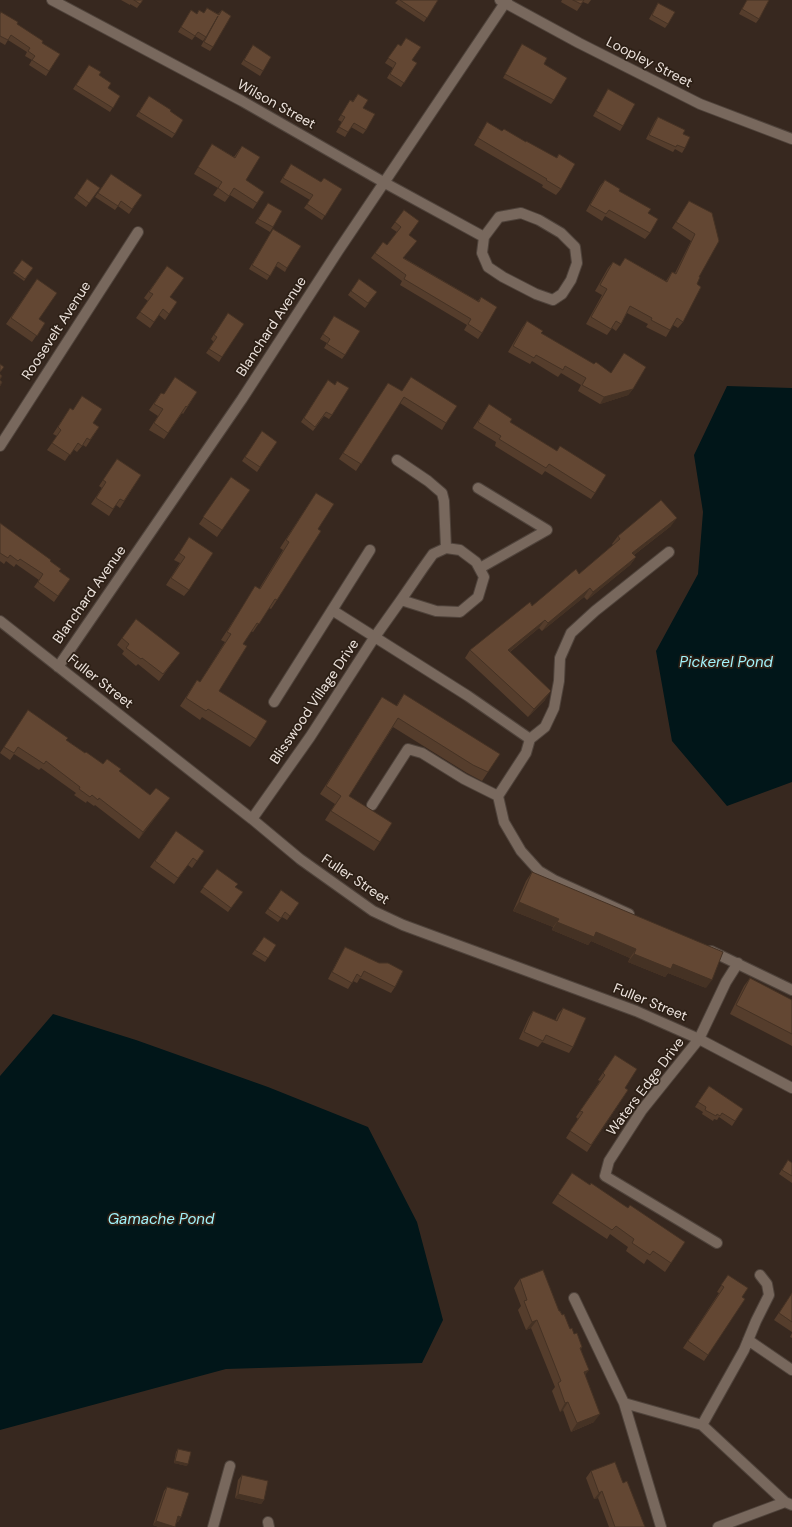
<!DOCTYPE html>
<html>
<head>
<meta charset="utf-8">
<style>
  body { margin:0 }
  canvas { display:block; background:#37281f }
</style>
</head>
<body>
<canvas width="792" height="1527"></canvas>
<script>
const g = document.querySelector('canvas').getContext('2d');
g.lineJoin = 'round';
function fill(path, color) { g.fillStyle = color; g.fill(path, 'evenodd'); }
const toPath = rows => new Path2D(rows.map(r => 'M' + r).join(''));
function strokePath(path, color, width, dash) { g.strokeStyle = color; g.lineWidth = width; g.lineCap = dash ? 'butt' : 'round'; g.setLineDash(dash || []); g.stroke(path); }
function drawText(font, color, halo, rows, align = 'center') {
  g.font = font + ' "DM Sans",sans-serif'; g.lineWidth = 3.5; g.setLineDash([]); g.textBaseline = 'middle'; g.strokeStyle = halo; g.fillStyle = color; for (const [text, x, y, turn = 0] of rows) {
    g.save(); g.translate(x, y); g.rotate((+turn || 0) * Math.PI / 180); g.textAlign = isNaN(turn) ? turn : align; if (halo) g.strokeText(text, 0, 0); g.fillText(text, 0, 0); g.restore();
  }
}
fill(toPath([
  [727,386,792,388,792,782,727,806,672,741,656,651,698,574,703,512,694,455],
  [53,1014,136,1040,268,1087,368,1127,417,1222,443,1320,422,1363,226,1369,0,1430,0,1076]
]), '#011619');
const minor = toPath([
  [52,0,242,101,385,183,484,237],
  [500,0,579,43,700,104,792,139],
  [521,213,539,220,561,233,575,247,577,263,571,280,562,294,553,300,536,294,503,277,488,267,482,253,484,237,499,217,521,213],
  [0,446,138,232],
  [397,460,428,481,442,493,444,501,446,548],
  [478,488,547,530,480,568],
  [332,610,468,696,530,739,526,753,498,796,504,822,521,851,539,871,554,880,629,914],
  [0,621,252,819,300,859,373,911,403,925,636,1011,699,1039,792,1088],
  [58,667,242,399,338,251,507,0],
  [274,702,370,550],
  [530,739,545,727,554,708,559,681,560,658,571,633,595,611,669,552],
  [372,805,408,749,422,753,464,779,498,796],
  [252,819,310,737,374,638,401,600,423,568,433,554,446,548,460,550,476,562,484,577,478,597,460,612,436,611,401,600],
  [711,951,792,990],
  [717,1243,605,1176,609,1161,642,1110,699,1039,726,982,738,963],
  [574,1298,624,1403,702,1425,785,1502,792,1505],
  [748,1340,792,1370],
  [624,1403,661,1527],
  [702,1425,744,1350,756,1321,769,1295,767,1284,760,1275],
  [268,1522,269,1527],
  [213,1527,230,1466],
  [718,1527,785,1502]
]);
strokePath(minor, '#4f433b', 12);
strokePath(minor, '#78685d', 10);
fill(toPath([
  [121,0,143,0,137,8,130,4,130,5],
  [398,0,438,0,424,22,395,3],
  [562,0,591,0,588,4,583,2,577,11,561,2],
  [747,0,769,0,759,19,756,23,739,14],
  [658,3,668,24,665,28,649,19],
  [207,8,218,14,222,10,213,47,210,51,201,46,210,30,203,41,195,36,192,40,178,32,191,10,197,14,204,13],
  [0,13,17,24,42,43,60,54,46,76,29,65,32,60,25,56,27,52,8,40,5,45,0,42],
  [406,38,412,60,417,63,401,87,387,78,393,68,385,63,398,44,401,46],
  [522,44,544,64,554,100,551,104,503,78],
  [253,45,263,71,260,76,241,64],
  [89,65,99,75,108,88,120,96,110,112,73,89],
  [608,89,623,126,620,131,593,116],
  [358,94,363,108,366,130,363,134,351,127,345,137,336,132,342,122,338,120,350,100,353,101],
  [149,96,170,111,175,134,172,138,136,116],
  [658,117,683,134,685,148,682,153,675,149,673,152,646,139,655,121],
  [487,122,502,131,526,142,556,158,559,154,561,189,556,195,542,187,543,185,474,145],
  [212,144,234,157,242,146,246,180,257,203,253,209,230,195,225,202,213,195,218,188,194,174],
  [291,164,321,182,342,189,322,220,304,208,310,200,280,182],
  [111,174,142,195,129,214,118,206,115,210,95,197],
  [87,179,100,188,86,207,74,198],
  [605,180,619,191,650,233,645,239,605,216,602,221,586,211,600,186],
  [689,201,712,213,697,284,683,322,678,328,673,325,666,337,646,327,648,324,627,313,621,324,616,331,612,328,607,335,586,324,602,295,595,291,608,268,613,262,620,266,625,258,666,281,672,272,675,273,691,241,672,228],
  [268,203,273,227,270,232,255,223],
  [404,210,409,235,404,258,478,301,481,297,482,333,478,339,464,330,467,325,400,285,402,281,371,258,383,242,387,245,397,232,391,228],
  [273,229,287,268,285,272,276,266,267,280,249,269],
  [22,260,33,268,24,281,13,273],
  [167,266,170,297,177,302,165,320,159,315,150,328,136,318,148,301,144,298],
  [37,279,39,319,45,323,32,342,6,324],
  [359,279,377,292,365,308,348,295],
  [228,313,222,357,219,362,206,353,214,342,211,339],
  [334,316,345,355,342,359,324,348,327,343,320,339],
  [527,321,541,333,633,389,628,395,600,404,578,391,581,385,561,373,558,377,532,361,530,364,508,352,522,328],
  [411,377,446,423,442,430,400,403,356,471,339,459,388,383,402,391],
  [328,380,335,385,332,415,329,419,324,416,313,431,301,422],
  [197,392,183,414,182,413,164,439,149,430,158,416,149,410,161,393,164,394],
  [489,404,510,422,557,451,560,446,595,493,591,499,545,471,542,475,495,446,496,442,473,428],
  [70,408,99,427,86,447,83,445,77,452,73,449,65,461,47,450,57,436,53,434],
  [262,431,277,442,257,472,242,461],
  [117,459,141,475,120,508,116,505,109,516,91,504,102,488,99,486],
  [231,477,250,490,217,537,199,524],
  [316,493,318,529,277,600,271,609,269,608,253,632,251,631,243,644,219,691,256,739,250,747,202,717,200,720,180,706,197,680,200,682,225,642,221,640,250,595,255,586,259,589,283,550,280,548],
  [0,523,50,561,59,571,70,579,54,602,34,587,39,580,16,564,14,567,6,561,4,564,0,561],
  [671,526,634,555,636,557,630,565,587,600,584,597,542,631,539,628,510,652,545,700,528,717,465,658,470,650,532,606,579,574,613,545,612,544,618,536],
  [189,538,189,590,184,596,166,585,180,563,174,560],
  [122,638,175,659,159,681,138,664,136,666,122,654,124,651,117,645],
  [404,694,488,772,482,781,467,773,393,727,349,796,380,842,374,851,325,820,335,804,320,794,382,697,396,706],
  [28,710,66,740,85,753,103,764,119,771,150,795,170,798,139,839,95,805,94,806,87,801,86,803,74,795,76,793,41,768,39,770,14,754,10,760,0,753],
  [176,831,204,851,192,868,188,865,174,884,150,867],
  [217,869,235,887,243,892,228,912,200,892],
  [532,872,706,988,668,973,665,977,628,962,630,958,591,941,588,945,552,930,553,927,513,911,526,881],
  [281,890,299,903,287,920,282,917,278,922,265,913],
  [264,937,276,945,265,962,252,954],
  [345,947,395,987,391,993,360,978,357,983,353,981,348,989,328,979,341,954],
  [750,978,792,1000,792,1046,730,1014,744,986],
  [563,1008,573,1047,569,1053,542,1042,538,1047,519,1039,529,1017,533,1011,555,1021,558,1014],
  [615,1055,625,1088,628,1090,587,1152,566,1138,578,1119,576,1117,600,1081,598,1080],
  [709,1086,743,1109,732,1126,719,1117,717,1120,714,1119,713,1121,702,1114,703,1112,695,1107],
  [788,1160,792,1163,792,1183,779,1174],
  [572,1173,590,1185,685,1242,665,1272,647,1259,644,1264,626,1251,628,1247,610,1234,607,1239,552,1203],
  [728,1275,742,1297,708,1355,704,1361,683,1348,719,1293,717,1292],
  [520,1279,559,1311,582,1347,581,1349,594,1422,571,1432,563,1410,560,1412,552,1391,555,1387,531,1328,526,1330,518,1310,521,1306,514,1288],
  [792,1293,792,1332,774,1320],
  [792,1333,792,1338,790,1337],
  [178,1449,187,1466,174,1463,176,1452],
  [591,1471,623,1483,645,1527,609,1527,598,1498,594,1499,586,1478],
  [242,1475,264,1500,261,1504,235,1498,238,1480],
  [167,1487,181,1517,178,1522,177,1521,175,1527,159,1527,153,1525,164,1491]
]), '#553d2c');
fill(toPath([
  [633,389,628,395,600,404,604,397],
  [677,518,671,526,626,561,632,553],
  [636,557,630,565,587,600,593,592],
  [590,588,584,597,542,631,548,623],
  [545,620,539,628,502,658,508,650],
  [551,691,545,700,528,717,534,709],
  [170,798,165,805,139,839,143,832],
  [519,902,559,919,553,927,513,911],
  [557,922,596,932,636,949,630,958,591,941,588,945,552,930],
  [634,954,673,964,712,980,706,988,668,973,665,977,628,962],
  [537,1320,531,1328,526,1330,532,1322],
  [589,1370,583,1378,584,1372],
  [568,1402,563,1410,560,1412,565,1403],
  [600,1414,594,1422,571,1432,577,1423],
  [175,1461,188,1464,187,1466,174,1463],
  [602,1491,598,1498,594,1499,599,1493],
  [238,1494,264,1500,261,1504,235,1498],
  [178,1516,181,1517,178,1522,175,1521],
  [156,1521,175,1527,159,1527,153,1525]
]), '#453224');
const building = toPath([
  [134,0,143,0,140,4,134,0],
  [400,0,438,0,427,18,400,0],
  [573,0,584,0,581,4,573,0],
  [747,0,769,0,759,19,742,9,747,0],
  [658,3,675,12,668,24,652,15,658,3],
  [207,8,219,15,222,10,231,16,213,47,204,42,218,16,206,37,198,32,195,36,181,27,191,10,197,14,199,10,204,13,207,8],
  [1,12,18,22,17,24,43,41,42,43,60,54,49,71,32,60,35,56,28,51,30,48,11,35,8,40,0,36,0,14,1,12],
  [406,38,421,47,412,60,417,63,404,83,390,74,396,63,388,58,398,44,401,46,406,38],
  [522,44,547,58,544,64,567,78,554,100,505,74,522,44],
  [253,45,271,57,263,71,244,60,253,45],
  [89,65,101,72,99,75,111,83,108,88,120,96,113,108,76,85,89,65],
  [608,89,635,104,623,126,596,111,608,89],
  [358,94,368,100,363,108,375,114,366,130,354,123,348,132,339,127,345,117,341,115,350,100,353,102,358,94],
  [149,96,171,110,170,111,183,120,175,134,139,112,149,96],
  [658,117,685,130,683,134,690,137,685,148,677,145,676,147,649,135,658,117],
  [487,122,502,131,504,129,526,142,526,141,557,158,559,154,575,164,561,189,546,180,547,179,478,138,487,122],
  [212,144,235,158,242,146,260,157,246,180,264,192,257,203,234,188,229,196,218,188,222,182,198,167,212,144],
  [291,164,321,182,324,178,342,189,325,216,307,204,313,195,283,178,291,164],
  [111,174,142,195,132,209,121,201,118,206,98,193,111,174],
  [87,179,100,188,89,203,77,194,87,179],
  [605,180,620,189,619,191,651,209,648,213,658,219,650,233,609,210,606,214,590,205,605,180],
  [689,201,712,213,719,241,699,277,700,277,697,284,701,287,683,322,677,318,670,330,651,320,652,318,630,306,621,324,616,321,611,329,591,317,607,289,600,285,613,262,620,266,625,258,667,282,672,272,676,274,695,234,676,222,689,201],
  [268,203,282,211,273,227,258,219,268,203],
  [404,210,419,221,409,235,417,241,403,258,479,302,481,297,497,307,482,333,468,324,471,319,404,279,406,275,375,253,383,242,387,245,401,227,395,222,404,210],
  [273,229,301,246,287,268,278,262,270,276,252,265,273,229],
  [22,260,33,268,25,279,14,271,22,260],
  [167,266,184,278,170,297,177,302,169,314,163,309,154,322,140,312,153,294,149,292,167,266],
  [37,279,57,293,39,319,45,323,37,336,11,318,37,279],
  [359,279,377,292,368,303,351,291,359,279],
  [228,313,244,324,222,357,209,349,217,337,214,335,228,313],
  [334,316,360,331,345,355,327,344,330,339,323,334,334,316],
  [527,321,543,331,541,333,594,364,596,362,611,373,624,353,646,367,633,389,604,397,582,385,586,378,565,366,563,370,536,355,534,358,513,346,527,321],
  [0,364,4,367,0,372,0,364],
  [0,374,2,376,0,379,0,374],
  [175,377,197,392,187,407,186,406,168,433,154,423,163,409,154,404,161,393,164,394,175,377],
  [411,377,457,406,446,423,404,397,361,464,343,453,388,383,402,391,411,377],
  [0,380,2,382,0,386,0,380],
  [328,380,335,385,337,381,349,388,332,415,326,412,315,427,304,418,328,380],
  [82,396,102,409,93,423,99,427,90,440,87,438,82,446,78,443,70,455,52,443,61,430,58,427,70,408,73,410,82,396],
  [489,404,512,419,510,422,557,451,560,446,606,475,595,493,549,464,546,468,499,439,501,436,478,422,489,404],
  [262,431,277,442,260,467,245,457,262,431],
  [117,459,141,475,124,501,120,499,113,509,96,498,106,482,103,480,117,459],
  [231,477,250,490,222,530,203,517,231,477],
  [316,493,334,504,318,529,321,531,277,600,275,599,259,624,257,623,243,644,247,646,219,691,267,721,256,739,208,709,206,711,186,698,197,680,200,682,231,634,227,632,255,586,260,589,289,542,286,540,316,493],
  [661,500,677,518,632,553,636,557,593,592,590,588,548,623,545,620,508,650,551,691,534,709,470,650,530,602,532,606,576,569,579,574,620,539,618,536,661,500],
  [0,523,51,560,50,561,61,569,59,571,70,579,58,596,38,582,43,574,20,559,18,561,10,555,8,558,0,553,0,523],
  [189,537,213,553,189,590,171,578,185,557,179,553,189,537],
  [136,619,180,653,163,674,142,658,141,659,126,648,129,644,122,638,136,619],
  [404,694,500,754,488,772,473,765,398,718,349,796,392,823,380,842,331,811,341,796,326,786,382,697,397,706,404,694],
  [28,710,68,738,66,740,85,753,86,752,103,764,107,759,121,769,119,771,150,795,156,788,170,798,143,832,99,798,98,800,92,795,90,797,79,789,80,787,46,761,44,764,18,747,14,753,4,747,28,710],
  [176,831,204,851,197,861,193,858,178,878,155,861,176,831],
  [217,869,238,884,235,887,243,892,231,908,203,887,217,869],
  [532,872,723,952,712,980,673,964,671,969,634,954,636,949,596,932,594,937,557,922,559,919,519,902,532,872],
  [281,890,299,903,290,916,285,912,281,918,268,909,281,890],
  [264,937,276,945,268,958,255,950,264,937],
  [345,947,379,963,388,963,403,971,395,987,364,971,361,977,357,974,352,983,332,972,345,947],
  [750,978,792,1000,792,1034,736,1005,750,978],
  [563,1008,586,1018,573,1047,546,1035,543,1041,524,1032,533,1011,557,1021,563,1008],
  [615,1055,637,1069,625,1088,628,1090,591,1145,570,1131,583,1112,580,1111,605,1075,603,1073,615,1055],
  [709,1086,743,1109,735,1121,722,1113,720,1116,717,1114,716,1116,705,1110,706,1107,698,1102,709,1086],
  [788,1160,792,1163,792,1176,782,1170,788,1160],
  [572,1173,590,1185,591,1183,628,1208,630,1205,685,1242,671,1263,653,1251,650,1255,632,1243,634,1239,616,1226,612,1230,558,1194,572,1173],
  [543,1270,559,1311,560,1311,562,1315,564,1314,570,1329,572,1328,574,1334,577,1333,582,1347,580,1348,589,1370,584,1372,600,1414,577,1423,568,1402,565,1403,558,1383,561,1381,537,1320,532,1322,524,1301,527,1300,520,1279,543,1270],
  [728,1275,748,1288,742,1297,745,1299,708,1355,688,1341,724,1287,721,1285,728,1275],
  [792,1293,792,1322,779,1313,792,1293],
  [178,1449,191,1452,188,1464,175,1461,178,1449],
  [615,1462,623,1483,627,1481,645,1527,615,1527,602,1491,599,1493,591,1471,615,1462],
  [242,1475,268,1481,264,1500,238,1494,242,1475],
  [167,1487,189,1493,181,1517,178,1516,175,1527,156,1521,167,1487]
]);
fill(building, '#634733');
strokePath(building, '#453224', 1);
drawText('14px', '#ece2dc', '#2c1f15', [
  ["Loopley Street",649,63,27],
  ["Wilson Street",276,105,29],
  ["Blanchard Avenue",272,327,-57],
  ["Roosevelt Avenue",57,331,-57],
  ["Blanchard Avenue",90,595,-55],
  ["Fuller Street",100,682,38],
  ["Blisswood Village Drive",315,702,-56],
  ["Fuller Street",355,880,34],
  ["Fuller Street",650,1003,22],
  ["Waters Edge Drive",646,1087,-53]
]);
drawText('italic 15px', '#a1f3fb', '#2c1f15', [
  ["Pickerel Pond",726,663],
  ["Gamache Pond",161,1220]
]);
</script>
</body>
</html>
